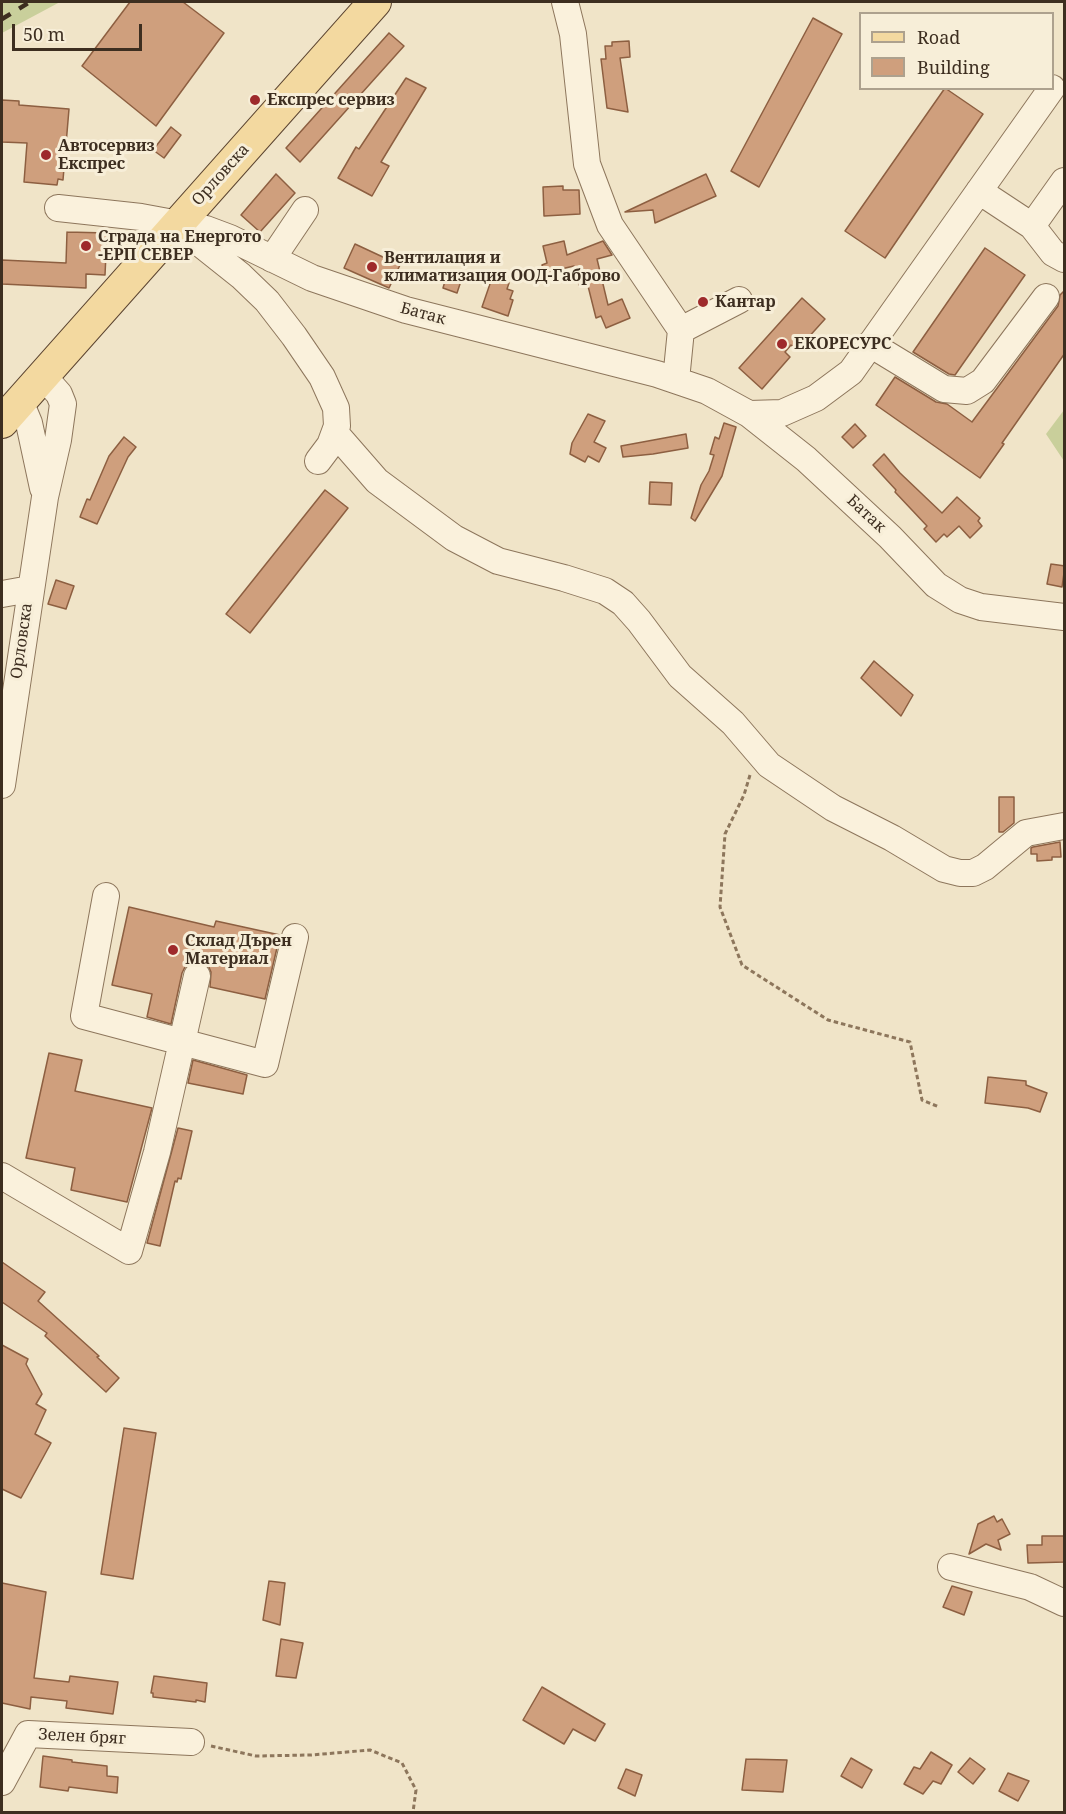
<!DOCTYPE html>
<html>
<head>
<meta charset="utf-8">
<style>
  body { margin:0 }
  #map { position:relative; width:1066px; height:1814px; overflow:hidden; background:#f0e4c8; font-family:"Noto Serif",serif }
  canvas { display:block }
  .frame { position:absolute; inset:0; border:3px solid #3d2e20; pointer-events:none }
  .legend { position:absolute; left:859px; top:12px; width:195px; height:78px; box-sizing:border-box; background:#f7eed8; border:2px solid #ada18e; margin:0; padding:8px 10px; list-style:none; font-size:18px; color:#3d2e20 }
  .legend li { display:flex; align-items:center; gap:12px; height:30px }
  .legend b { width:30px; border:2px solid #ada18e }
  .scale { position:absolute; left:12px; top:24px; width:130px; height:27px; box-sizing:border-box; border:3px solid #3d2e20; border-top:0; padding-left:8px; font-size:18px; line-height:21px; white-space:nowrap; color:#3d2e20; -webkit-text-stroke:4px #f7eed8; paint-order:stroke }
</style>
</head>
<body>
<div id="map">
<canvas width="1066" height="1814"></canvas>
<div class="frame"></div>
<ul class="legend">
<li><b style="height:8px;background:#f3d9a0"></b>Road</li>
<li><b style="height:16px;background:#cf9f7d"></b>Building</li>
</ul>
<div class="scale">50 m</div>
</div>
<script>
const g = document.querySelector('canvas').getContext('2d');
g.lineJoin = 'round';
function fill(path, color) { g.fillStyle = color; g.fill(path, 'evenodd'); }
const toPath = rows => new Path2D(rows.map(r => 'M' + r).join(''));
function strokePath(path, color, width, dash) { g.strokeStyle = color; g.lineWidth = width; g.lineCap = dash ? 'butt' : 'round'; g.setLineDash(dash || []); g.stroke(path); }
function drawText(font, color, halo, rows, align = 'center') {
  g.font = font + ' "Noto Serif",serif'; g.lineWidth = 6; g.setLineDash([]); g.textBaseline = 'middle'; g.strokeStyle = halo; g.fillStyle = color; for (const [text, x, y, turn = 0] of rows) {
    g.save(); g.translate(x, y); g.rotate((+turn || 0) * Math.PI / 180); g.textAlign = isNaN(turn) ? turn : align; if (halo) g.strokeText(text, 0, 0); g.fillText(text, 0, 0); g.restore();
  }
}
fill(toPath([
  [2,2,60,2,2,33],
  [1064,410,1064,461,1046,434]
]), '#c9cf9b');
const building = toPath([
  [130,2,183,2,224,33,156,126,82,66,130,2],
  [813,18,842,34,759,187,731,171,813,18],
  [389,33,404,46,300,162,286,148,389,33],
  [629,41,630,57,620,58,628,112,607,108,601,59,606,59,605,46,612,46,612,42,629,41],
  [406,78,426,88,381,162,389,166,372,196,338,178,356,147,359,149,406,78],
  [945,88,983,114,885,258,845,231,945,88],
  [2,100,19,101,19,105,69,109,63,180,58,179,57,185,24,182,27,143,2,142,2,100],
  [171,127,181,135,164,158,153,150,171,127],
  [276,174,295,193,260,232,241,215,276,174],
  [706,174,716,196,655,223,653,210,625,212,706,174],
  [563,186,563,190,579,190,580,214,544,216,543,187,563,186],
  [67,232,107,233,105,275,86,274,86,288,2,284,2,260,66,263,67,232],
  [564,241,567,255,603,241,612,255,597,259,608,305,622,299,630,318,606,328,601,316,596,318,587,282,579,285,574,266,544,273,542,265,547,263,543,246,564,241],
  [355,244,400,265,389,288,344,268,355,244],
  [985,248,1025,275,955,375,949,374,913,352,985,248],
  [448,271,463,275,457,293,443,288,448,271],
  [492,278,509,283,507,289,513,291,510,299,513,300,508,316,482,307,492,278],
  [1065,290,1065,353,1002,443,1004,444,980,478,876,405,895,377,936,402,947,404,972,422,1058,306,1060,295,1065,290],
  [802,298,825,319,797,350,791,345,785,352,790,357,762,389,739,368,802,298],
  [588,414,605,421,594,442,606,448,599,462,588,456,585,462,570,454,572,443,588,414],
  [724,423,736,427,722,476,695,521,691,518,701,485,709,471,714,455,710,454,715,437,719,439,724,423],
  [855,424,866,436,853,448,842,437,855,424],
  [686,434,688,448,653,454,623,457,621,446,686,434],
  [124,437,136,447,128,457,97,524,80,517,87,499,90,500,109,456,124,437],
  [884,454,900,473,942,513,957,497,980,518,978,521,982,526,970,538,959,526,947,537,944,534,936,542,924,529,927,526,895,492,896,490,873,465,884,454],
  [650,482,672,483,671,505,649,504,650,482],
  [325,490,348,508,250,633,226,614,325,490],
  [1051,564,1065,566,1062,587,1047,584,1051,564],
  [56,580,74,586,66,609,48,604,56,580],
  [874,661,913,695,901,716,861,678,874,661],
  [999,797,1014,797,1014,823,1003,832,999,832,999,797],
  [1060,842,1061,857,1052,857,1052,860,1037,861,1037,854,1031,854,1031,848,1033,847,1060,842],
  [129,907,214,927,216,921,280,935,265,999,210,987,211,972,208,965,201,962,193,962,186,965,182,973,171,1024,147,1017,152,994,112,985,129,907],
  [49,1053,82,1060,75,1091,152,1108,127,1202,71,1190,75,1168,26,1158,49,1053],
  [193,1060,247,1075,243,1094,188,1083,193,1060],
  [988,1077,1026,1081,1026,1085,1047,1093,1040,1112,1028,1108,985,1103,988,1077],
  [178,1128,192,1131,181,1179,178,1178,177,1182,175,1181,160,1246,147,1243,178,1128],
  [2,1262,45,1292,38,1301,99,1356,97,1357,119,1378,106,1392,45,1336,47,1333,2,1302,2,1262],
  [2,1345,28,1359,26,1364,42,1394,36,1404,46,1410,35,1434,51,1443,21,1498,2,1489,2,1345],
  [124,1428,156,1433,133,1579,101,1574,124,1428],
  [994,1516,997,1522,1002,1519,1010,1534,998,1540,1001,1550,986,1544,969,1554,978,1524,994,1516],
  [1042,1536,1065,1536,1065,1562,1028,1563,1027,1545,1042,1545,1042,1536],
  [269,1581,285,1583,280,1625,263,1620,269,1581],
  [2,1583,46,1592,34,1678,69,1682,70,1676,118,1682,113,1714,66,1708,67,1701,31,1697,30,1709,2,1703,2,1583],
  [952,1586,972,1592,964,1615,943,1607,952,1586],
  [281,1639,303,1643,296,1678,276,1676,281,1639],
  [154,1676,207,1683,205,1702,196,1700,196,1702,153,1697,153,1693,151,1693,154,1676],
  [542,1687,605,1724,595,1741,573,1729,564,1744,523,1720,542,1687],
  [931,1752,952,1765,941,1784,933,1781,923,1794,904,1784,914,1767,920,1769,931,1752],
  [43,1756,72,1760,72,1762,107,1766,107,1776,118,1777,117,1793,69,1787,68,1791,40,1787,43,1756],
  [851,1758,872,1770,862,1788,841,1776,851,1758],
  [970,1758,985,1769,973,1784,958,1772,970,1758],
  [746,1759,787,1760,783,1792,742,1790,746,1759],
  [626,1769,642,1775,635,1796,618,1788,626,1769],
  [1008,1773,1029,1781,1018,1801,999,1791,1008,1773]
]);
fill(building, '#cf9f7d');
strokePath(building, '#8d5f41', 1.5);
const minor = toPath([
  [565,2,573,34,587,164,610,225,681,330,676,380],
  [979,191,1032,226,1053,253,1064,259],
  [58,208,141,217,206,229,230,238,312,278,406,310,657,374,707,391,749,414,806,459,890,537,936,585,960,600,981,607,1064,617],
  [177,225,241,276,267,301,294,336,322,377,336,408,337,426,330,445,318,461],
  [1032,226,1064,181],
  [272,259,305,210],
  [681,330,739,300],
  [870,344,944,389,967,391,983,381,1046,297],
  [17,403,24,411,29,423,43,488],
  [749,414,782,413,816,398,851,372,1052,88],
  [336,434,377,481,454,538,498,561,564,578,605,591,623,603,639,621,680,676,733,723,769,765,833,808,892,838,944,869,960,873,973,873,985,867,1026,833,1064,826],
  [2,594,30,589],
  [2,785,45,497,58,440,63,404,59,394,43,376],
  [106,896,84,1016,265,1064,295,937],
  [2,1176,129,1251,157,1152,197,976],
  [951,1567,1030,1587,1064,1603],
  [2,1782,28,1734,191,1742]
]);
const major = toPath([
  [2,422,375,2]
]);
strokePath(minor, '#8d765c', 28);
strokePath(major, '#5b4430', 34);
strokePath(toPath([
  [750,775,744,795,725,834,720,907,742,965,828,1020,910,1042,922,1100,939,1107],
  [211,1746,256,1756,311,1755,370,1750,402,1763,416,1790,413,1812]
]), '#8d765c', 3, [4.5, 3]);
strokePath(minor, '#faf1dc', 26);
strokePath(major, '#f3d9a0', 32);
strokePath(toPath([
  [2,19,30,2]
]), '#3d2e20', 4.5, [10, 10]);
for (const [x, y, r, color] of [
  [255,100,6,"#9e2a2b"],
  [46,155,6,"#9e2a2b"],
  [86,246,6,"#9e2a2b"],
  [372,267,6,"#9e2a2b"],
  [703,302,6,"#9e2a2b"],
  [782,344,6,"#9e2a2b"],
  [173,950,6,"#9e2a2b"]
]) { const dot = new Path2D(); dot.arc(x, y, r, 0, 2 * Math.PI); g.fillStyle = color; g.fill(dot); strokePath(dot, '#f7eed8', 2); }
drawText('bold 16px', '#3d2e20', '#f7eed8', [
  ["Експрес сервиз",267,100],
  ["Автосервиз",58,146],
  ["Експрес",58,164],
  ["Сграда на Енергото",98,237],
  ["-ЕРП СЕВЕР",98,255],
  ["Вентилация и",384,258],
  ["климатизация ООД-Габрово",384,276],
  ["Кантар",715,302],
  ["ЕКОРЕСУРС",794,344],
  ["Склад Дърен",185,941],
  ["Материал",185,959]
], 'left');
drawText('16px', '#3d2e20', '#f7eed8', [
  ["Орловска",221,175,-48],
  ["Батак",423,314,15],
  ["Батак",866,514,43],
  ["Орловска",22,641,-82],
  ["Зелен бряг",82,1737,3]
]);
</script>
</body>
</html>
